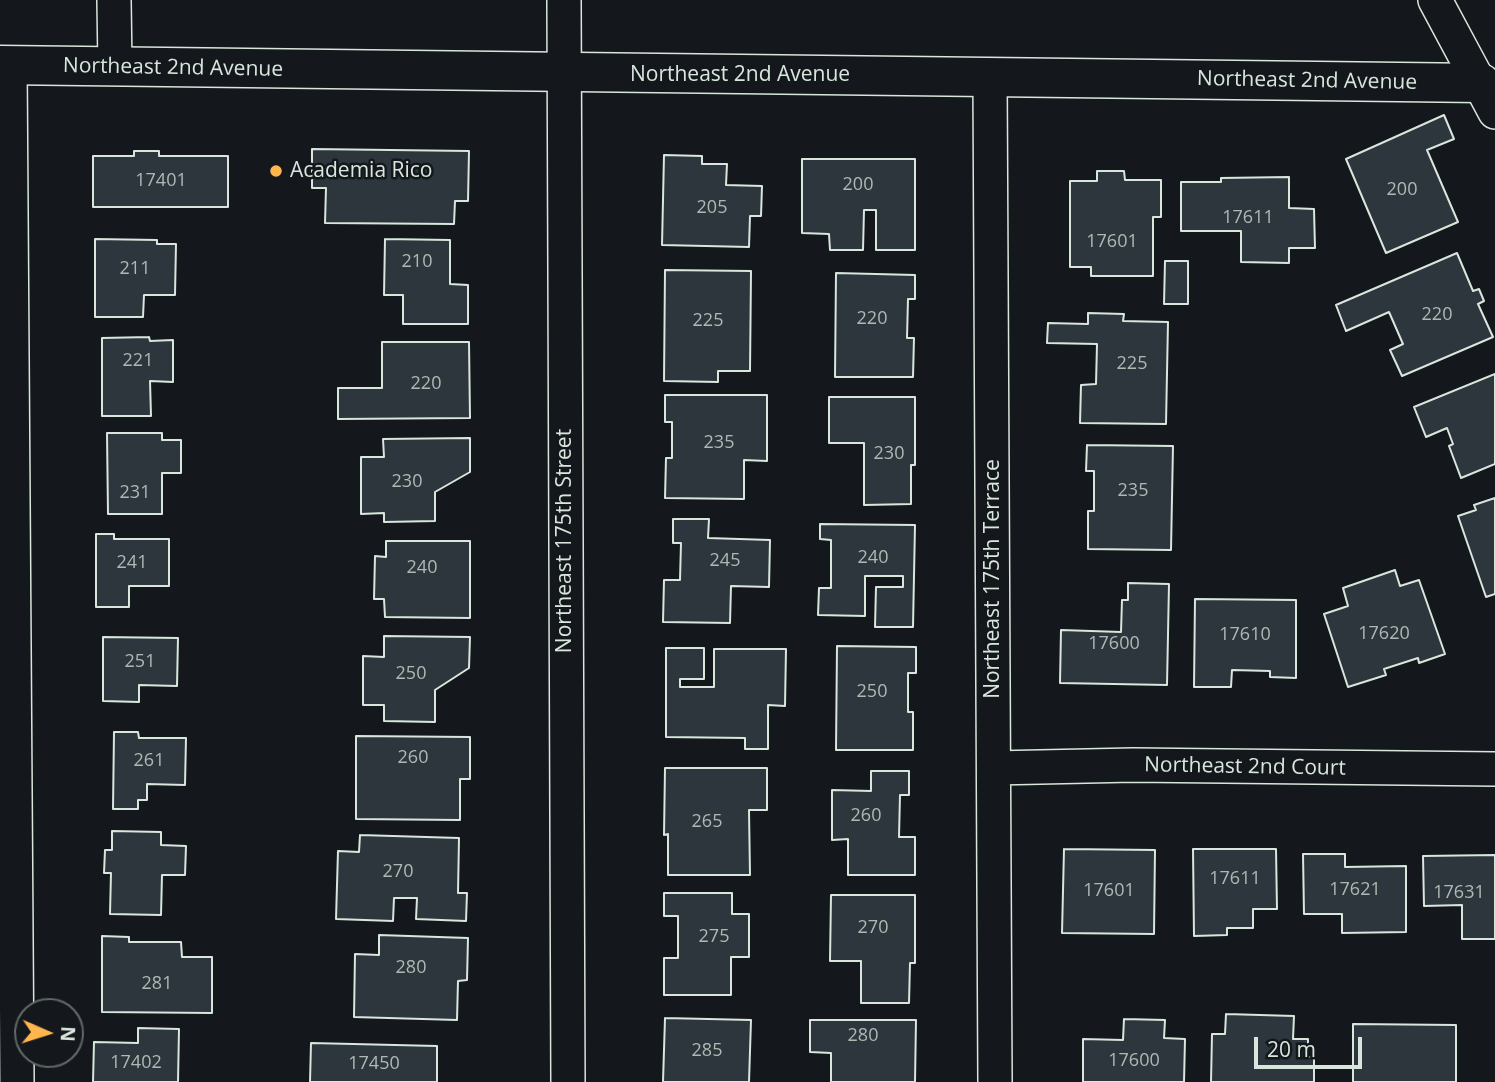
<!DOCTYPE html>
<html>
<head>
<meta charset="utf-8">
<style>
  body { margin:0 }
  #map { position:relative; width:1495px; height:1082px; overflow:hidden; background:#14181c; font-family:"Open Sans",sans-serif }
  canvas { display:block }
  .north { position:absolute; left:14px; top:998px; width:70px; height:70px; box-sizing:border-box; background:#14181c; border:2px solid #626a69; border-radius:50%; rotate:93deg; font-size:19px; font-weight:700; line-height:28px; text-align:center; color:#d8e6dc }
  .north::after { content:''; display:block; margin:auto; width:24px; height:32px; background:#ffb74d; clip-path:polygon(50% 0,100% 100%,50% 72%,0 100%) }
  .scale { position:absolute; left:1254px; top:1037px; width:108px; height:32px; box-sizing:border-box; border:4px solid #d8e6dc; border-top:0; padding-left:9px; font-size:21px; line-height:24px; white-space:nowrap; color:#d8e6dc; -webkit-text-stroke:5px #14181c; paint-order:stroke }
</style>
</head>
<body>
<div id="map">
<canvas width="1495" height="1082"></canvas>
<div class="north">N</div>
<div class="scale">20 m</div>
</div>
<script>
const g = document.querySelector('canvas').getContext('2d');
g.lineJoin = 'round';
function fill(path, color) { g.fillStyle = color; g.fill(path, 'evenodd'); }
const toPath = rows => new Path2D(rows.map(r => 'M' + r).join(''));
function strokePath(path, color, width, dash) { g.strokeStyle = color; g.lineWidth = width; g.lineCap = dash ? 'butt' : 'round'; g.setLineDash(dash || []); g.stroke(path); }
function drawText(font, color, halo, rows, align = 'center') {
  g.font = font + ' "Open Sans",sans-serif'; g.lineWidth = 5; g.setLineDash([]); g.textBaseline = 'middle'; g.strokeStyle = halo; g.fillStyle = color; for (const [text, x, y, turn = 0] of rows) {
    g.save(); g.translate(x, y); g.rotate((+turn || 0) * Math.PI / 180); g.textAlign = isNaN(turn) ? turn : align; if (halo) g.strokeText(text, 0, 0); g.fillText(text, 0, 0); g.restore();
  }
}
const building = toPath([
  [1444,115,1454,139,1427,150,1458,222,1386,253,1346,159,1444,115],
  [312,149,469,151,468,201,455,201,454,224,325,223,326,188,312,188,312,149],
  [134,151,159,151,159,156,228,156,228,207,93,207,93,156,134,156,134,151],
  [664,155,702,156,702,164,727,164,726,185,762,186,761,216,750,216,749,247,662,245,664,155],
  [802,159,915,159,915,250,876,250,876,210,864,210,863,250,830,250,829,234,802,233,802,159],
  [1097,171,1124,171,1125,180,1161,180,1161,217,1153,217,1153,276,1091,276,1091,267,1070,267,1070,181,1097,181,1097,171],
  [1289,177,1289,208,1314,209,1315,248,1289,248,1289,263,1241,262,1241,231,1181,231,1181,182,1221,182,1221,178,1289,177],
  [95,239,157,240,157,244,176,244,175,295,144,295,143,317,95,317,95,239],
  [385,239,450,240,450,284,468,285,468,324,403,324,403,295,384,295,385,239],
  [1457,253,1473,291,1479,289,1484,301,1478,304,1493,337,1402,376,1390,350,1403,344,1389,312,1346,331,1336,305,1457,253],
  [1165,261,1188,261,1188,304,1164,304,1165,261],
  [665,270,751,271,750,371,718,371,718,382,664,381,665,270],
  [836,273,915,275,915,299,908,299,907,338,914,338,913,377,835,377,836,273],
  [1088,313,1124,314,1123,321,1168,322,1166,424,1080,423,1081,385,1096,384,1097,344,1047,343,1048,323,1088,324,1088,313],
  [149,337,150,341,173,340,173,382,150,381,151,416,102,416,102,338,149,337],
  [382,342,469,342,470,418,338,419,338,388,382,388,382,342],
  [1495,374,1495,464,1461,478,1449,446,1453,444,1447,428,1426,437,1414,407,1495,374],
  [665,395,767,395,767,461,744,460,744,499,665,498,666,458,672,458,672,422,665,422,665,395],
  [829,397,915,397,915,465,911,465,911,504,864,505,864,443,829,443,829,397],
  [107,433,162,433,162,440,181,440,181,473,162,473,162,514,108,514,107,433],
  [470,438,470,472,435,492,435,521,384,522,384,513,361,514,361,457,384,457,383,439,470,438],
  [1087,445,1173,446,1171,550,1088,549,1088,511,1094,511,1094,471,1086,471,1087,445],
  [1495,498,1495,594,1486,597,1458,516,1476,510,1474,505,1495,498],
  [673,519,709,519,708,538,770,540,769,587,731,586,730,623,663,622,664,580,680,580,681,543,673,543,673,519],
  [820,524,915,525,913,627,875,627,876,587,903,587,903,576,865,576,865,616,818,615,819,588,831,588,831,540,820,539,820,524],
  [96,534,114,534,114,539,169,539,169,586,129,586,129,607,96,607,96,534],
  [386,541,470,541,470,618,385,617,384,599,374,599,375,556,386,557,386,541],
  [1395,570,1400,586,1419,580,1445,654,1419,663,1418,658,1384,669,1386,675,1348,687,1324,614,1348,606,1343,588,1395,570],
  [1128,583,1169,584,1167,685,1060,683,1061,630,1121,632,1122,600,1128,600,1128,583],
  [1195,599,1296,600,1296,678,1270,677,1270,671,1232,670,1231,687,1194,687,1195,599],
  [384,636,470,637,469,668,435,690,435,722,384,721,384,705,363,705,363,656,384,657,384,636],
  [103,637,178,638,177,686,139,685,139,702,103,701,103,637],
  [837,646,916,647,916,673,908,673,908,712,913,712,913,750,836,750,837,646],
  [666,648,704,648,704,679,680,679,680,687,714,687,714,649,786,649,785,706,768,705,768,749,745,749,745,738,666,737,666,648],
  [114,732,138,732,139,738,186,738,185,785,147,784,147,800,138,800,138,809,113,809,114,732],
  [356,736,470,737,470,779,460,779,460,820,356,819,356,736],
  [665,768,767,768,767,810,749,810,750,875,668,875,668,834,664,835,665,768],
  [871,771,909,771,909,795,900,795,899,837,915,837,915,875,848,875,848,839,832,840,832,790,871,791,871,771],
  [112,831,161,832,161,845,186,846,185,875,162,875,161,915,110,914,111,873,104,873,105,850,112,850,112,831],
  [360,835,459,838,458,893,467,893,466,921,416,919,417,898,394,898,393,921,336,919,338,851,359,852,360,835],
  [1064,849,1155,850,1154,934,1062,933,1064,849],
  [1193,849,1276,849,1277,909,1253,909,1253,928,1227,928,1227,935,1194,936,1193,849],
  [1303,854,1345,854,1345,867,1406,866,1406,932,1342,933,1342,914,1304,914,1303,854],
  [1495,855,1495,939,1462,939,1462,905,1424,906,1423,856,1495,855],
  [664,893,732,893,732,914,749,914,749,957,731,957,731,995,664,995,664,958,678,958,678,916,664,916,664,893],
  [831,895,915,895,915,963,910,963,909,1003,861,1003,861,961,830,961,831,895],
  [379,935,468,938,467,980,458,981,457,1020,354,1017,355,954,379,955,379,935],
  [102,936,129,937,129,942,181,942,182,957,212,957,212,1013,102,1012,102,936],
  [1226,1014,1294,1016,1293,1039,1308,1039,1308,1057,1314,1057,1314,1082,1211,1082,1212,1034,1225,1034,1226,1014],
  [665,1018,751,1020,749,1082,663,1082,665,1018],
  [1124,1019,1165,1020,1164,1038,1185,1039,1184,1082,1083,1082,1083,1039,1123,1040,1124,1019],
  [810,1020,916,1020,915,1082,831,1082,831,1053,810,1052,810,1020],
  [1353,1024,1456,1025,1456,1082,1353,1082,1353,1024],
  [138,1028,179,1029,178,1082,93,1082,94,1042,138,1043,138,1028],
  [311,1043,437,1046,437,1082,310,1082,311,1043]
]);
fill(building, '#2c363c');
strokePath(building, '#d8e6dc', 2);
const minor = toPath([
  [114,0,115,67],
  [564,0,568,1082],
  [1435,0,1495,112],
  [10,65,17,1082],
  [990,77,995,1082],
  [994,768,1133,765,1495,769]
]);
const tertiary = toPath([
  [0,65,1481,83]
]);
strokePath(minor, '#d8e6dc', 36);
strokePath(tertiary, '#d8e6dc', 41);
strokePath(minor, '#14181c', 33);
strokePath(tertiary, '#14181c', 38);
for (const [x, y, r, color] of [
  [276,171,7,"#ffb74d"]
]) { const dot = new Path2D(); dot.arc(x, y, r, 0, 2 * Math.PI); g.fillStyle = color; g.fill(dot); strokePath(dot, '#14181c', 2.5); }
drawText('18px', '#adbab4', null, [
  ["17401",161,181],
  ["200",858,185],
  ["200",1402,190],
  ["205",712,208],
  ["17611",1248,218],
  ["17601",1112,242],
  ["210",417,262],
  ["211",135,269],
  ["220",1437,315],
  ["220",872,319],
  ["225",708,321],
  ["221",138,361],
  ["225",1132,364],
  ["220",426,384],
  ["235",719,443],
  ["230",889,454],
  ["230",407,482],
  ["235",1133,491],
  ["231",135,493],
  ["240",873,558],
  ["245",725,561],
  ["241",132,563],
  ["240",422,568],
  ["17620",1384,634],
  ["17610",1245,635],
  ["17600",1114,644],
  ["251",140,662],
  ["250",411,674],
  ["250",872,692],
  ["260",413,758],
  ["261",149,761],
  ["260",866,816],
  ["265",707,822],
  ["270",398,872],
  ["17611",1235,879],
  ["17621",1355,890],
  ["17601",1109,891],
  ["17631",1459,893],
  ["270",873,928],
  ["275",714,937],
  ["280",411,968],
  ["281",157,984],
  ["280",863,1036],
  ["285",707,1051],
  ["17600",1134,1061],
  ["17402",136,1063],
  ["17450",374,1064]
]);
drawText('21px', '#d8e6dc', '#14181c', [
  ["Northeast 2nd Avenue",173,68,1],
  ["Northeast 2nd Avenue",740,75],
  ["Northeast 2nd Avenue",1307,81,1],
  ["Northeast 175th Street",565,541,-90],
  ["Northeast 175th Terrace",993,579,-90],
  ["Northeast 2nd Court",1245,767,1]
]);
drawText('21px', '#d8e6dc', '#14181c', [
  ["Academia Rico",290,171]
], 'left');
</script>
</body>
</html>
